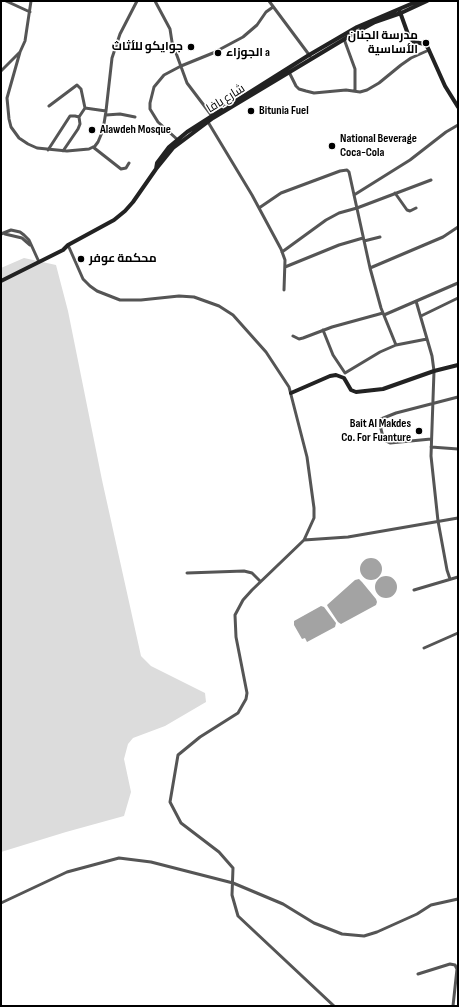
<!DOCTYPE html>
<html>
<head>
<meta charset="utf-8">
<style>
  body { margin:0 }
  #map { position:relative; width:459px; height:1007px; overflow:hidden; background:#fff; font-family:"Sofia Sans Condensed",sans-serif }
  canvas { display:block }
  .frame { position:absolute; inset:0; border:2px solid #000; pointer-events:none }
</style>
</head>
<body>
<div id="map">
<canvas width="459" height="1007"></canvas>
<div class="frame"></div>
</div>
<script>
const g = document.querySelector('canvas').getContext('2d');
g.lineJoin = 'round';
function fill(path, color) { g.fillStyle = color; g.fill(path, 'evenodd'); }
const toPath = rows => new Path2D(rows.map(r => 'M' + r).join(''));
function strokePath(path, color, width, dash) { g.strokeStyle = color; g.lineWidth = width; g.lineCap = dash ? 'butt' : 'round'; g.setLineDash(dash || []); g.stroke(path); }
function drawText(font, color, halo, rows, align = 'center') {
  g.font = font + ' "Sofia Sans Condensed",Cairo,sans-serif'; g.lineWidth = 3; g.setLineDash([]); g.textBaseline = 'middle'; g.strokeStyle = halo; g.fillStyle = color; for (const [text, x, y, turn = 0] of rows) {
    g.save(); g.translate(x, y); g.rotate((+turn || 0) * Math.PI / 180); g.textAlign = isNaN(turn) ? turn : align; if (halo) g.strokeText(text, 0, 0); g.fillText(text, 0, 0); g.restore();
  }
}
fill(toPath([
  [24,258,56,265,68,311,102,480,141,656,151,666,205,693,206,702,165,726,133,738,128,744,124,759,131,792,124,816,66,832,1,852,1,268]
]), '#dcdcdc');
fill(toPath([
  '360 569a11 11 0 1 1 22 0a11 11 0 1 1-22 0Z',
  '375 587a11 11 0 1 1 22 0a11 11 0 1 1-22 0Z',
  [359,579,362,582,376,599,377,602,376,605,341,624,338,622,328,607,327,605,355,580],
  [321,606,324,607,336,623,335,627,307,642,305,638,302,639,294,625,294,621]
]), '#a3a3a3');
strokePath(toPath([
  [6,1,30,12],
  [31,1,25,41,20,52,7,98,9,119,11,127,19,138,28,144,37,148,67,151,89,149,95,146,98,142,103,130,106,111,112,58,120,34,137,1],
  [155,1,170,29,172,42,187,83,212,116],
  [269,1,310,56],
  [344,39,355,69,355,91],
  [1,71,20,52],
  [289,72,296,86,299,89,306,91,314,93,346,90,360,92,367,90,379,83,401,65,411,58,429,50],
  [49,106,77,85,81,89,85,108,106,111],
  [106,115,120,114,135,117],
  [208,122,252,195,281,249,285,260,284,290],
  [179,141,158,122,150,109,150,103,154,87,164,75,181,66,213,53,243,37,257,25,266,12,273,7],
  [93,147,121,169,126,168,129,163],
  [48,150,70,116,75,116,79,117],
  [63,151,78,129,80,124,79,117,85,108],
  [395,193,407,210,410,211,416,208],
  [354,195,410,160,446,132,458,125],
  [259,208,281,193,340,171,347,170,349,172,370,268,381,308,396,345,427,339],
  [1,234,11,230,20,232,24,235,29,240,39,262],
  [5,234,22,238,30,245],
  [364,241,380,237],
  [68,245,83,279,90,286,97,291,120,300,141,300,179,296,194,297,219,306,233,315,266,352,289,387,307,457,314,508,314,518,304,540,252,590,243,600,235,615,236,637,247,693,246,699,238,713,200,737,178,755,170,802,181,823,219,852,233,868,232,895,238,916,334,1006],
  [282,252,326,220,339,213,357,208,431,180],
  [285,267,339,245,363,238],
  [370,268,443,237,458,227],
  [416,301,432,356,434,371,431,456,438,521,447,570,450,579],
  [384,315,458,283],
  [421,316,458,298],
  [323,330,333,355,345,373,380,352,396,345],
  [293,336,299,339,303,338,332,327,383,313],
  [431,439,390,443,386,441,383,437,380,425,380,421,381,419,396,413,458,397],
  [431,447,458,449],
  [304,540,348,537,458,518],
  [187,573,244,571,252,573,260,581],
  [414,590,458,577],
  [424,648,458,633],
  [1,903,67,872,119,858,151,862,233,883,283,904,314,923,342,934,364,936,377,932,417,914,431,905,458,899],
  [418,974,450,964,455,965,457,969,453,1006]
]), '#555', 3);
strokePath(toPath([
  [400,12,409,37,414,42,425,44,428,48,445,86,458,107],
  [156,169,157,163,169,147,187,132,212,116,309,55,357,27,418,1],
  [1,281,63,250,68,245,114,220,125,211,133,202,156,169,173,148,213,118,353,34,375,22,401,13,427,1],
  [291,393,330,376,336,375,344,378,351,390,356,392,383,389,434,371,458,365]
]), '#222', 4);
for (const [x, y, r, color] of [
  [426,43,4,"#000"],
  [191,47,4,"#000"],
  [218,53,4,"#000"],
  [251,111,4,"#000"],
  [92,130,4,"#000"],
  [332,146,4,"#000"],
  [81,259,4,"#000"],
  [419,431,4,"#000"]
]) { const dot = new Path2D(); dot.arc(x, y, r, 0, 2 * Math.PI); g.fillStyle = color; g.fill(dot); strokePath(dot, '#fff', 1.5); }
drawText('bold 12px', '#000', '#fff', [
  ["مدرسة الجنان",418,36,"right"],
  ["الأساسية",418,50,"right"],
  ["جوايكو للأثاث",183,47,"right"],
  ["الجوزاء a",226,53],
  ["Bitunia Fuel",259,111],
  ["Alawdeh Mosque",100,130],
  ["National Beverage",340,139],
  ["Coca-Cola",340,153],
  ["محكمة عوفر",89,259],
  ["Bait Al Makdes",411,424,"right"],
  ["Co. For Fuanture",411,438,"right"]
], 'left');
drawText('12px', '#000', '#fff', [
  ["شارع يافا",226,99,-32]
]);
</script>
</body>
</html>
